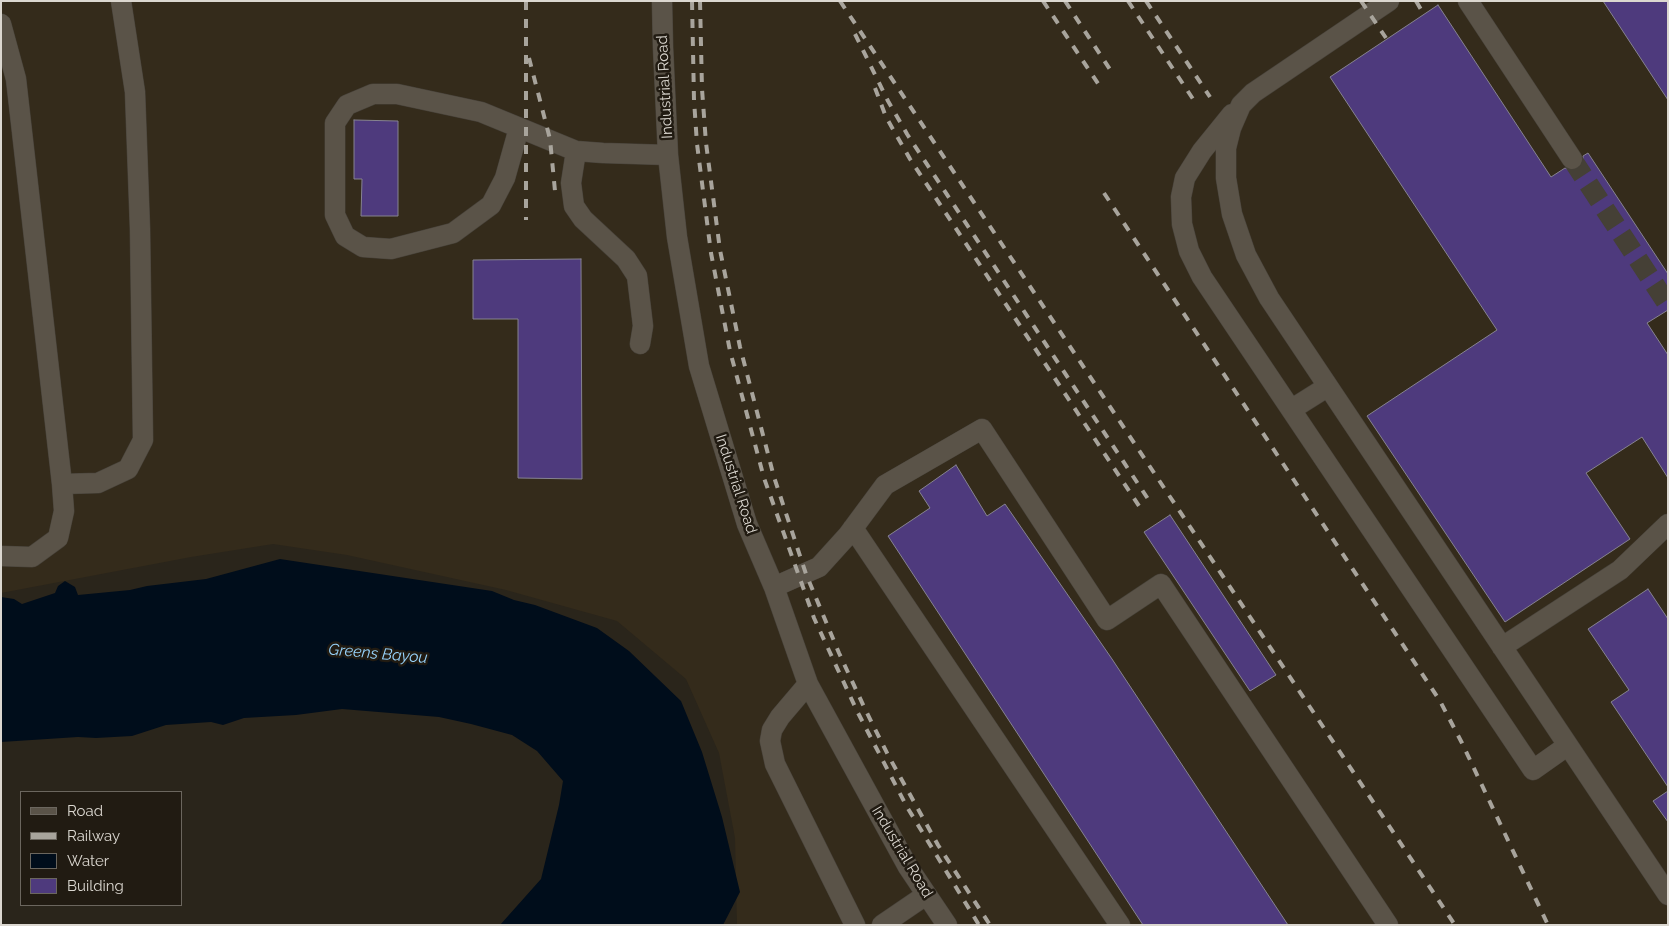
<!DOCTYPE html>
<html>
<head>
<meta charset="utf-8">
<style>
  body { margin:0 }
  #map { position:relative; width:1669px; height:926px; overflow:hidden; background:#2a251b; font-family:Raleway,sans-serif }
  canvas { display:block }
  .frame { position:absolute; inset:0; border:2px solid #dbd7d0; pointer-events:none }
  .legend { position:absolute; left:20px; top:791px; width:162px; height:115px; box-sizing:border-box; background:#211b12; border:1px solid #6b665e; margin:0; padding:6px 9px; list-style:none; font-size:15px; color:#dbd7d0 }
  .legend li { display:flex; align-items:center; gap:10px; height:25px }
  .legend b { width:25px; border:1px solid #6b665e }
</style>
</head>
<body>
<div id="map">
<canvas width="1669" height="926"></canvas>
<div class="frame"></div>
<ul class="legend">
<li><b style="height:6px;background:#5a5348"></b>Road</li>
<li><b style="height:6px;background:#a8a49c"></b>Railway</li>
<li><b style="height:14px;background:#000d1b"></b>Water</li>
<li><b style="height:14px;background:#4e3a7d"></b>Building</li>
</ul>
</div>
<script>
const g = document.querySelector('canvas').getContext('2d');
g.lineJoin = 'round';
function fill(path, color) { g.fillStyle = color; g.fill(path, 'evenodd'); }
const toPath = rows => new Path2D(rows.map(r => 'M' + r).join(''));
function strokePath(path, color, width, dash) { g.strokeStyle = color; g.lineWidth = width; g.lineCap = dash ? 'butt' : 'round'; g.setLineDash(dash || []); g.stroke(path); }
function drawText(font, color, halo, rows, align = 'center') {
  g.font = font + ' Raleway,sans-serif'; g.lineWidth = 5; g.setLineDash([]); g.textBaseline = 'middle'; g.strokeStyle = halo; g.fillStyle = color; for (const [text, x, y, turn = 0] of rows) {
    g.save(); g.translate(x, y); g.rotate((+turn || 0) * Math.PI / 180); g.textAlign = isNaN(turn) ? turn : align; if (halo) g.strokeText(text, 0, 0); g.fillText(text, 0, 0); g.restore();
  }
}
fill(toPath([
  [1,1,1668,1,1668,925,737,925,735,838,719,753,686,679,617,621,506,590,347,555,273,544,191,557,1,593]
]), '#342b1b');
fill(toPath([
  [280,559,492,591,514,600,535,605,597,628,629,651,681,701,702,752,722,817,740,892,723,925,500,925,541,879,559,805,563,781,537,751,512,735,471,724,439,717,342,709,296,715,244,718,223,725,211,722,166,725,132,736,96,738,78,737,1,742,1,597,14,599,22,604,55,593,58,586,65,581,75,587,78,595,130,590,147,586,206,579]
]), '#000d1b');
const building = toPath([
  [1603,1,1668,1,1668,100,1603,1],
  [1438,5,1551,177,1565,168,1572,171,1578,169,1583,164,1583,156,1588,153,1668,274,1668,310,1647,323,1668,355,1668,478,1642,437,1586,473,1630,539,1505,622,1367,416,1497,330,1330,77,1438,5],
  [354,120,398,121,398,216,361,216,362,179,354,179,354,120],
  [581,259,582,479,518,478,518,319,473,319,473,260,581,259],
  [956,465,987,516,1005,504,1112,659,1288,925,1143,925,888,536,930,508,919,491,956,465],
  [1170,515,1276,675,1250,691,1144,532,1170,515],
  [1648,589,1668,619,1668,787,1611,702,1629,690,1588,629,1648,589],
  [1668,791,1668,822,1653,801,1668,791]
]);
fill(building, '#4e3a7d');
strokePath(building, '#868390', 1);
strokePath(toPath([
  [1572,159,1668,305]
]), '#454036', 20, [20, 10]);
const minor = toPath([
  [662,1,663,47,668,155,677,237,699,366,747,524,774,587,808,684,908,867,947,925],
  [1389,1,1253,93,1241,105,1231,128,1226,148,1226,178,1232,214,1246,255,1269,298,1668,895],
  [1468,1,1572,159],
  [1,24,16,79,62,484,98,483,128,469,143,440,140,229,135,92,121,1],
  [1232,114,1202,151,1185,178,1181,197,1182,224,1189,251,1202,277,1533,770,1567,746],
  [519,128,505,178,491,205,453,233,391,249,363,247,345,236,335,215,335,123,347,105,373,94,397,94,481,112,576,151],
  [640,344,643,326,637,276,626,259,583,219,574,206,571,183,576,151,603,153,668,155],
  [1292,409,1327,387],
  [853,528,1120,925],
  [1,556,32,557,58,538,64,511,62,484],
  [774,587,819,567,848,535,885,485,982,429,1107,620,1161,584,1388,925],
  [1502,647,1620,570,1668,524],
  [808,684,780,717,772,730,770,741,775,764,855,925],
  [882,925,926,895]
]);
strokePath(minor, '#47423a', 21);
strokePath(minor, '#5a5348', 20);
strokePath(toPath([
  [526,1,526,220],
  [692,1,694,100,697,144,711,253,730,351,764,478,814,618,857,711,907,807,979,925],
  [700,1,702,89,706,143,720,250,740,347,774,477,806,574,839,653,865,709,888,755,938,845,990,925],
  [840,1,1455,925],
  [1043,1,1099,85],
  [1065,1,1111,71],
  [1128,1,1193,99],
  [1146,1,1210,97],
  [1361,1,1386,38],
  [1416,1,1423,13],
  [855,34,888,101,907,134,1152,505],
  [529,58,550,139,555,191],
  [875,88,886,117,910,159,1143,512],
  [1104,193,1440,701,1462,743,1548,925]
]), '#a8a49c', 4, [9, 9]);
drawText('15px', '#dbd7d0', '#211b12', [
  ["Industrial Road",665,87,-93],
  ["Industrial Road",736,484,72],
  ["Industrial Road",902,852,59]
]);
drawText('italic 16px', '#97d3fc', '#211b12', [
  ["Greens Bayou",378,654,5]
]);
</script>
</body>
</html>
